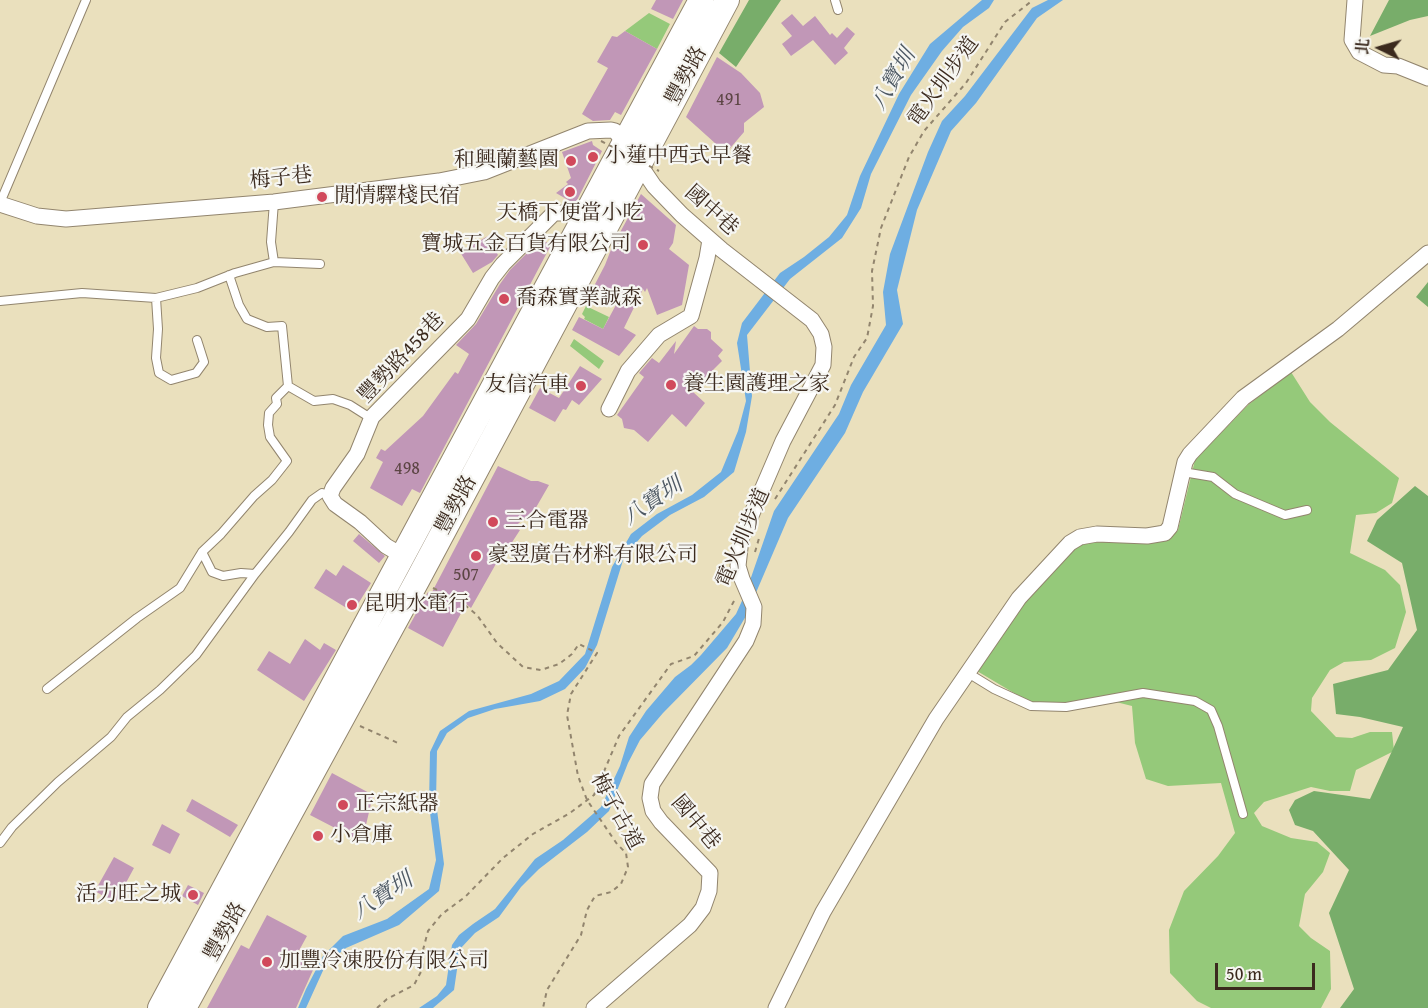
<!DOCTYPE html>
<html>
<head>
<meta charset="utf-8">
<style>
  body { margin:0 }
  #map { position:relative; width:1428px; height:1008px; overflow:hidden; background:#eae0bd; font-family:"Gentium Book Plus","Noto Serif TC",serif }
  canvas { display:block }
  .north { position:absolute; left:1350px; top:18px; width:60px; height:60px; -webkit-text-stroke:4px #f6f6f2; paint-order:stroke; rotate:275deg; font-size:16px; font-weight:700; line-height:24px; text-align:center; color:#3b2a1e }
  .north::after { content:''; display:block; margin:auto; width:21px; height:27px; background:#3b2a1e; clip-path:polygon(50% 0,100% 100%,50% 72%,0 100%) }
  .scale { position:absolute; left:1215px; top:963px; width:100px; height:27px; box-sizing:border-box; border:3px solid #3b2a1e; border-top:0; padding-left:8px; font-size:18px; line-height:21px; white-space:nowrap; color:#3b2a1e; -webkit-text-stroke:4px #f6f6f2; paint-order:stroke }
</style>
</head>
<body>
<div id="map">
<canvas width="1428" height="1008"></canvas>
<div class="north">北</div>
<div class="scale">50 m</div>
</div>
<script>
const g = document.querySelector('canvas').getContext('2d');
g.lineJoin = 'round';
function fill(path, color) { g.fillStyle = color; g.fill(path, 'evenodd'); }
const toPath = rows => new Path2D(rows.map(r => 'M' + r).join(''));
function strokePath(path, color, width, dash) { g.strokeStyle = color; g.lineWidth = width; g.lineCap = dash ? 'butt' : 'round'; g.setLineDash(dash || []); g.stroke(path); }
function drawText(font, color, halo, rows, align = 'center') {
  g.font = font + ' "Gentium Book Plus","Noto Serif TC",serif'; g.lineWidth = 4.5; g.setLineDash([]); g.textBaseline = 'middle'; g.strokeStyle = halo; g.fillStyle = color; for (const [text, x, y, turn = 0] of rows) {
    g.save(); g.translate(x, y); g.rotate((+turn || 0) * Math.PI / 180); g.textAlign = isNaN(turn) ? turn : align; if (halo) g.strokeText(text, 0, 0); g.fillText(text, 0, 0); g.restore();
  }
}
fill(toPath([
  [649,13,670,24,657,49,625,31],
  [586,306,609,317,603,329,584,319,585,317,582,314],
  [574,339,604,361,599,369,570,346],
  [1291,372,1310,402,1330,422,1399,478,1392,503,1376,513,1356,515,1350,553,1385,570,1400,585,1406,612,1395,648,1371,660,1344,662,1330,670,1312,698,1311,711,1336,737,1352,738,1370,732,1392,732,1394,751,1356,770,1350,791,1330,791,1311,787,1264,802,1254,813,1262,826,1291,838,1317,842,1330,853,1323,872,1305,894,1299,926,1311,938,1330,951,1331,989,1321,1008,1211,1008,1197,1001,1170,973,1169,930,1184,891,1218,856,1235,833,1221,783,1168,786,1146,779,1135,743,1132,706,1116,702,1073,710,1053,711,1024,699,977,671,1024,603,1080,543,1168,539,1178,530,1195,460,1248,405]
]), '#95c97a');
fill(toPath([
  [749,0,781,0,736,67,719,53],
  [1389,0,1428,0,1428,16,1410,20,1370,36],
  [1428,282,1428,307,1416,297],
  [1415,486,1428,496,1428,1008,1340,1008,1354,989,1329,913,1349,870,1313,831,1295,825,1289,810,1295,800,1314,791,1370,799,1403,727,1360,717,1336,714,1333,684,1388,670,1417,630,1402,563,1367,541,1377,520]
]), '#78ad6a');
fill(toPath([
  [982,0,994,0,989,8,963,27,942,51,911,95,871,174,861,208,842,238,790,279,747,335,752,396,746,432,734,472,704,497,670,515,642,536,624,557,597,645,585,668,565,689,540,701,495,709,468,718,447,733,437,751,436,802,444,864,439,891,399,925,346,948,326,964,306,1008,298,1008,306,989,323,956,343,936,387,919,429,889,436,860,429,805,430,752,440,731,469,711,531,694,559,681,585,654,612,567,631,534,657,514,692,495,721,472,738,431,746,401,737,343,742,323,780,273,804,257,829,237,847,215,860,176,899,94,930,44],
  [1048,0,1063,0,1037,18,976,103,951,131,917,210,897,290,903,324,863,392,845,433,788,518,746,616,727,648,663,713,640,740,628,763,609,811,587,832,539,869,521,887,499,917,475,933,460,949,454,990,433,1008,419,1008,437,996,446,985,452,945,459,935,473,924,495,909,535,859,563,840,601,807,620,766,629,737,646,711,675,677,691,665,701,655,736,614,746,592,774,511,839,414,851,385,886,325,883,292,890,254,928,152,942,121,965,96,1032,8]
]), '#6eaee2');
fill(toPath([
  [656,0,683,0,673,19,651,9],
  [792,14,803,26,815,16,830,35,832,33,837,38,847,27,855,34,844,48,848,53,835,65,813,40,791,56,782,44,792,36,781,23],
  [625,31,657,49,621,115,615,112,610,120,593,121,582,114,608,68,597,62,612,36,617,37],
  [717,57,741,73,760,93,764,107,744,123,744,132,726,153,686,117],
  [592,141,593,145,602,151,575,204,556,193,568,184,566,182,571,178,562,152],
  [641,194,676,225,673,243,669,249,689,265,682,305,657,315,647,288,645,292,643,289,624,328,636,335,619,356,572,330,579,317,603,329,617,303,592,290,605,265,612,247],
  [488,236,498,255,492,262,473,273,460,252],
  [541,239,551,245,420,493,412,489,402,506,370,488,383,462,376,458,381,449,385,451,423,416,455,372,458,374,469,354,456,345,476,324,500,284,510,270],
  [694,326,698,329,707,329,711,332,711,339,723,350,718,356,722,361,692,391,705,403,686,427,672,414,648,442,634,430,624,428,622,419,617,415,644,377,639,373,652,358,659,363,676,341,674,354],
  [580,366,602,379,579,405,572,400,566,410,563,409,555,422,529,408,540,388,559,398],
  [498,466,531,481,538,481,549,485,534,511,514,527,520,530,509,547,506,546,471,608,466,604,443,647,408,628,428,592,431,594],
  [359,534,385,556,379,563,353,541],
  [343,565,371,583,353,612,314,588,326,569,336,576],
  [305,639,320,650,324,643,336,650,304,701,257,670,269,651,290,664],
  [332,773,373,795,362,842,310,815],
  [192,799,238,825,230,837,186,811],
  [162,824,180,834,170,854,152,845],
  [114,857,134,868,115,903,95,891],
  [188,885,204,893,198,905,182,896],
  [267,915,307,936,296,956,304,961,302,964,313,970,296,1008,207,1008,241,945,249,949]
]), '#c197b7');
const service = toPath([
  [835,0,838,10],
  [274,202,271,242,274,262,320,264],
  [0,203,86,0],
  [229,275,239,305,247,319,267,327,282,326,288,386,314,401,333,399,350,405,372,419],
  [156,298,158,329,156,358,159,373,171,380,196,373,204,362,197,340],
  [0,301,82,293,156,298,197,288,235,273,274,262],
  [1183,472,1213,477,1235,494,1285,515,1307,510],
  [202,552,212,572,223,576,241,573,255,574,289,532,312,500,322,493,330,496],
  [968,673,994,689,1031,706,1066,707,1143,693,1195,701,1211,710,1218,726,1243,814],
  [47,689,137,618,180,588,202,552,221,534,254,496,272,480,287,461,270,437,268,425,269,413,277,404,276,398,288,386],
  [0,843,12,827,58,782,111,737,127,717,160,690,196,655,255,574]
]);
const minor = toPath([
  [1355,0,1352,40,1359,52,1384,65,1398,66,1428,78],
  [0,204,37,216,66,219,274,202,439,181,484,172,588,131,611,130,615,131,625,143,654,186,682,215,722,250,812,320,821,334,824,347,823,365,783,441,741,539,738,566,742,579,754,607,753,624,746,641,652,784,650,798,653,811,661,822,710,873,709,891,703,908,690,925,594,1008],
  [609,409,628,371,659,335,691,316,707,258,710,240],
  [403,556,386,546,360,522,335,504,330,496,333,488,357,454,372,417,468,319,492,278,503,264,554,213,566,213,583,221],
  [776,1008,823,912,936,719,1019,598,1070,543,1080,537,1097,534,1147,536,1165,533,1170,527,1185,462,1190,454,1243,398,1338,329,1428,253]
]);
const primary = toPath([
  [160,1008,701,0],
  [184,1008,418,579,727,0]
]);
strokePath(service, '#92856e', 10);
strokePath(minor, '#92856e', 17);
strokePath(primary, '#92856e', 26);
strokePath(toPath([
  [775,499,835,405,854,357,867,338,873,306,872,271,881,228,909,157,924,131,966,83,1005,22,1033,0],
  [755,552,760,535],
  [433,588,460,601,477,615,497,643,523,667,541,670,559,664,572,654,579,644,597,653,571,694,567,715,578,776,587,800,617,844,626,853,628,867,621,884,611,892,595,896,587,910,581,935,547,990,543,1008],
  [360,726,398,743],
  [377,1008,387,999,414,985,423,968,423,950,428,931,442,914,465,897,503,858,533,834,570,813,594,795,619,736,671,664,694,656,723,622,735,599]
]), '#92856e', 2, [4.5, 4.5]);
strokePath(service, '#fff', 8);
strokePath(minor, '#fff', 15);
strokePath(primary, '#fff', 24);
strokePath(toPath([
  [601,141,659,171]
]), '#92856e', 2, [4.5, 4.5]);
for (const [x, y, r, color] of [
  [593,157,6,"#d1495b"],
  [571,161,6,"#d1495b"],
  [570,192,6,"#d1495b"],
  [322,197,6,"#d1495b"],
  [643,245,6,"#d1495b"],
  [504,299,6,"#d1495b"],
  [671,385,6,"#d1495b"],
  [581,386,6,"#d1495b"],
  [493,522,6,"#d1495b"],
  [476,556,6,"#d1495b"],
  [352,605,6,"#d1495b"],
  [343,805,6,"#d1495b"],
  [318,836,6,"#d1495b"],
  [193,895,6,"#d1495b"],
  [267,962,6,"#d1495b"]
]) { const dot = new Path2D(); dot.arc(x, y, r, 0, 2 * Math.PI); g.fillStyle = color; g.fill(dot); strokePath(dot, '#f6f6f2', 2); }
drawText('18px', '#5c4544', null, [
  ["491",729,100],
  ["498",407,469],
  ["507",466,575]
]);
drawText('21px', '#3b2a1e', '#f6f6f2', [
  ["豐勢路",687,76,-62],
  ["電火圳步道",944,82,-54],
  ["梅子巷",281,179,-6],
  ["國中巷",711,211,42],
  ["豐勢路458巷",402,358,-47],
  ["豐勢路",457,505,-62],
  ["電火圳步道",744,538,-67],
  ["梅子古道",616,812,61],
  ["國中巷",695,823,50],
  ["豐勢路",226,932,-61]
]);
drawText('21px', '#3b2a1e', '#f6f6f2', [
  ["小蓮中西式早餐",605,157],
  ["和興蘭藝園",559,161,"right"],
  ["閒情驛棧民宿",334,197],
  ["天橋下便當小吃",570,214,"center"],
  ["寶城五金百貨有限公司",631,245,"right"],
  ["喬森實業誠森",516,299],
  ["養生園護理之家",683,385],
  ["友信汽車",569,386,"right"],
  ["三合電器",505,522],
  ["豪翌廣告材料有限公司",488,556],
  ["昆明水電行",364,605],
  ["正宗紙器",355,805],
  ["小倉庫",330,836],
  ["活力旺之城",181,895,"right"],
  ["加豐冷凍股份有限公司",279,962]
], 'left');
drawText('italic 22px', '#4d5863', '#f6f6f2', [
  ["八寶圳",894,80,-60],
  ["八寶圳",653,502,-34],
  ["八寶圳",383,897,-33]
]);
</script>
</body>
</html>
